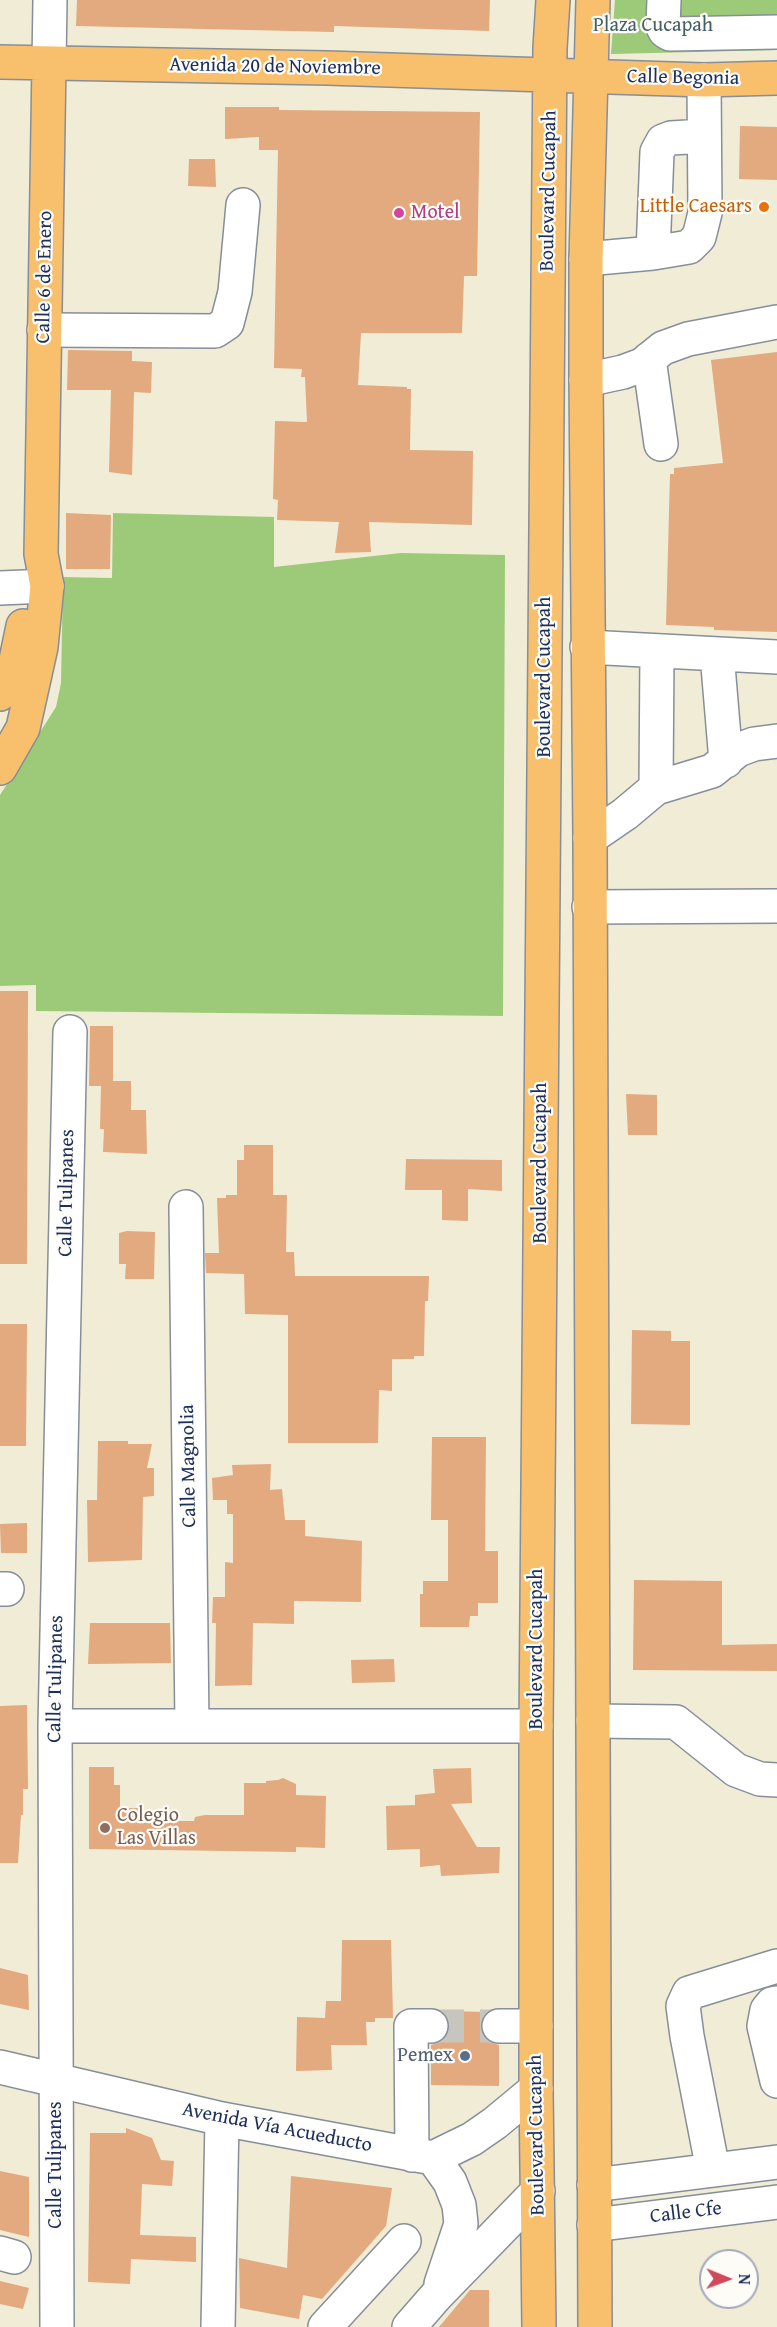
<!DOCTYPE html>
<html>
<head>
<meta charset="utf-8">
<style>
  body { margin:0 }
  #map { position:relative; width:777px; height:2327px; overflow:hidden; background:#f1ecd6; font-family:"Gentium Book Plus",serif }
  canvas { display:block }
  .north { position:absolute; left:699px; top:2249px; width:60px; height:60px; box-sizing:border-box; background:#fdfcf7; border:2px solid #a3aaba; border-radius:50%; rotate:91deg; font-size:16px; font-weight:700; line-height:24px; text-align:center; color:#1b2f5e }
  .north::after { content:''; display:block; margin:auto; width:21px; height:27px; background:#d1495b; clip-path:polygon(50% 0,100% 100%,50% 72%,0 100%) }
</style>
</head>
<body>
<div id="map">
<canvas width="777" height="2327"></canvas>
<div class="north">N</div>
</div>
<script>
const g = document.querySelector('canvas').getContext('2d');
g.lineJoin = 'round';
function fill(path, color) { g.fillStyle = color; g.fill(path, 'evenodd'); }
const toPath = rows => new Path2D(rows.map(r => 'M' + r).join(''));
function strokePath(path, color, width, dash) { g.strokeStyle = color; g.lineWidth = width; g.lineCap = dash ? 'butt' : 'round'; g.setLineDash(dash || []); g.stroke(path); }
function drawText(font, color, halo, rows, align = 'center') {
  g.font = font + ' "Gentium Book Plus",serif'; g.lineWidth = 4.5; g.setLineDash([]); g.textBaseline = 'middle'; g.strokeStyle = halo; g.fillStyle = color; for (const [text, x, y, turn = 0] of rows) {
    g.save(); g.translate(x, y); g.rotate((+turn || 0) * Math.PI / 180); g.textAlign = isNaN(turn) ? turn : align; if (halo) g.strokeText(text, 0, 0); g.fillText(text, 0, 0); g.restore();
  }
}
fill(toPath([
  [615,0,777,0,777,50,611,54],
  [113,513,274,517,274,567,401,553,505,555,503,1016,36,1011,36,985,0,986,0,795,56,707,61,683,63,577,112,578]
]), '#9dca78');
fill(toPath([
  [77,0,490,0,489,31,334,26,334,32,76,26],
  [225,107,279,107,279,110,480,112,477,276,464,276,462,333,361,333,358,385,407,387,407,389,411,389,410,450,473,451,472,525,369,522,371,552,335,553,339,522,277,520,278,500,273,499,275,421,307,422,305,377,301,377,302,369,274,368,278,150,259,150,259,137,225,139],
  [740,126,777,127,777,180,739,179],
  [189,159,215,159,216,187,188,186],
  [68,350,132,351,132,361,152,362,151,393,134,392,132,475,109,472,111,390,67,390],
  [777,352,777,632,714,630,714,627,666,625,670,474,674,474,674,468,723,463,711,360],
  [66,513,111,515,110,569,66,569],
  [0,991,28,991,27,1264,0,1264],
  [90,1026,113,1026,113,1081,131,1081,131,1110,146,1110,147,1154,103,1152,104,1129,100,1129,101,1086,89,1086],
  [626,1094,657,1095,657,1135,628,1135],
  [244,1145,273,1145,273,1195,287,1195,286,1252,294,1252,295,1276,429,1276,428,1301,425,1301,424,1356,414,1356,414,1359,392,1359,392,1391,379,1390,378,1443,288,1443,288,1315,245,1314,244,1274,206,1273,205,1253,219,1253,217,1198,226,1198,226,1195,237,1195,237,1160,244,1160],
  [406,1159,502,1160,502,1191,468,1189,468,1221,442,1220,442,1190,405,1190],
  [127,1231,155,1232,154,1279,125,1279,126,1264,119,1264,119,1233],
  [0,1324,27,1324,26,1446,0,1446],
  [632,1330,671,1331,671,1341,690,1341,690,1425,631,1424],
  [432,1437,486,1437,485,1551,498,1551,498,1603,478,1603,478,1616,470,1616,469,1627,420,1627,420,1594,423,1594,423,1581,448,1581,448,1520,431,1520],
  [98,1441,128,1441,128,1444,152,1444,147,1468,154,1468,154,1496,143,1497,142,1560,88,1562,87,1500,97,1500],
  [271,1464,270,1490,282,1489,285,1520,305,1520,305,1536,362,1541,361,1602,294,1601,294,1624,253,1623,252,1685,215,1686,216,1623,212,1623,213,1597,225,1597,225,1562,233,1563,233,1514,227,1514,227,1500,213,1500,212,1478,233,1475,232,1465],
  [27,1523,27,1553,1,1553,0,1524],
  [634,1580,722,1581,722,1645,777,1644,777,1671,633,1670],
  [90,1623,170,1623,171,1663,88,1664],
  [394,1659,395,1682,352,1683,351,1660],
  [27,1705,28,1789,23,1789,23,1815,21,1815,18,1863,0,1863,0,1706],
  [89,1767,114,1767,114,1785,120,1785,120,1808,141,1808,141,1821,194,1821,195,1817,205,1815,244,1815,244,1783,266,1783,266,1781,278,1780,283,1778,296,1784,296,1795,326,1796,325,1848,296,1847,296,1852,89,1849],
  [471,1768,472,1803,451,1804,477,1847,500,1847,499,1873,441,1876,440,1865,420,1867,420,1849,387,1850,386,1806,415,1805,415,1795,435,1793,433,1769],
  [342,1940,391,1940,393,2018,375,2018,375,2022,366,2022,367,2045,331,2045,332,2070,296,2071,297,2017,325,2018,326,2001,341,2001],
  [0,1968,28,1975,29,2010,0,2004],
  [442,2011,488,2012,483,2017,480,2027,483,2036,489,2042,499,2045,499,2086,431,2085,431,2045,441,2042,447,2036,450,2027,447,2017],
  [126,2128,152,2138,161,2160,174,2161,172,2186,142,2184,140,2235,196,2237,196,2262,131,2259,130,2284,88,2282,90,2133,126,2133],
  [0,2171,29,2177,29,2237,0,2230],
  [291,2176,392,2188,386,2226,322,2299,303,2295,299,2319,240,2308,239,2258,287,2268],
  [0,2281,29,2288,23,2309,0,2304],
  [470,2290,489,2290,489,2327,439,2327]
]), '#e3a97f');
strokePath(toPath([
  [431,2026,499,2026]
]), '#c6c6be', 33, [33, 16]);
const minor = toPath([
  [664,0,663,27,665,31,670,34,777,32],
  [49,63,50,0],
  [653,253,657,152,663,141,671,138,704,136],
  [586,259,653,253,689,247,699,237,705,213,704,80],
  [44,330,215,331,227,323,235,292,243,205],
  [649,359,661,444],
  [586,380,623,372,642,365,663,348,688,339,777,322],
  [0,588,47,586],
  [587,647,777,657],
  [717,654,726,761],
  [656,788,657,651],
  [590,838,625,814,656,788,712,771,738,750,754,744,777,741],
  [589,907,777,906],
  [186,1207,192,1726],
  [0,1589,7,1589],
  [593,1721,676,1722,736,1770,760,1779,777,1780],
  [55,1726,536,1726],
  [777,2003,772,2004,767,2010,764,2026,777,2081],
  [499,2026,536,2026],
  [0,2067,222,2119,433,2158,472,2139,495,2123,536,2089],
  [412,2155,411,2026,431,2026],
  [433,2158,450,2182,459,2205,461,2224,441,2284],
  [713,2170,687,2036,683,2006,689,1993,777,1966],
  [594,2185,777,2162],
  [594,2225,777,2202],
  [0,2253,14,2257],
  [57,2327,55,1726,70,1032],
  [218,2327,222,2119],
  [325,2327,404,2241],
  [409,2327,437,2295,538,2191]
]);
const major = toPath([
  [593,0,586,259,586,380,590,838,595,2327],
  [0,62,327,68,704,80,777,78],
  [0,694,15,665,23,626],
  [0,768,23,728,41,647,47,586,41,554,49,63],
  [539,2327,536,2089,536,1726,550,48,553,0]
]);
strokePath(minor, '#868e9a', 36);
strokePath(major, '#868e9a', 36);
strokePath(minor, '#fff', 33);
strokePath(major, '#f8bf6c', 33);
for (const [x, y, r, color] of [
  [764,207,6,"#e8710a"],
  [399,213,6,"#d1479c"],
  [105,1828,6,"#8d6e63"],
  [465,2056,6,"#5c6f8a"]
]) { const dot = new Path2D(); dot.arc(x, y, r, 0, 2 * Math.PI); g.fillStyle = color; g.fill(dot); strokePath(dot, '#fdfcf7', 2); }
drawText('20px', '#425e66', '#fdfcf7', [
  ["Plaza Cucapah",653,26]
]);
drawText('20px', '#1b2f5e', '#fdfcf7', [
  ["Avenida 20 de Noviembre",275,67,1],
  ["Calle Begonia",683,78,1],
  ["Boulevard Cucapah",549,191,-89],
  ["Calle 6 de Enero",45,277,-89],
  ["Boulevard Cucapah",545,677,-90],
  ["Boulevard Cucapah",541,1163,-90],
  ["Calle Tulipanes",67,1193,-89],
  ["Calle Magnolia",189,1466,-91],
  ["Boulevard Cucapah",537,1649,-90],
  ["Calle Tulipanes",56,1679,-89],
  ["Avenida Vía Acueducto",277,2128,11],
  ["Boulevard Cucapah",537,2135,-91],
  ["Calle Tulipanes",56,2165,-90],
  ["Calle Cfe",686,2213,-7]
]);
drawText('20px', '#c56008', '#fdfcf7', [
  ["Little Caesars",752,207]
], 'right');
drawText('20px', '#b23c85', '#fdfcf7', [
  ["Motel",411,213]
], 'left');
drawText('20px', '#785e54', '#fdfcf7', [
  ["Colegio",117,1816],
  ["Las Villas",117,1839]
], 'left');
drawText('20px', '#4e5e75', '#fdfcf7', [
  ["Pemex",453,2056]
], 'right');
</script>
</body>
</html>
